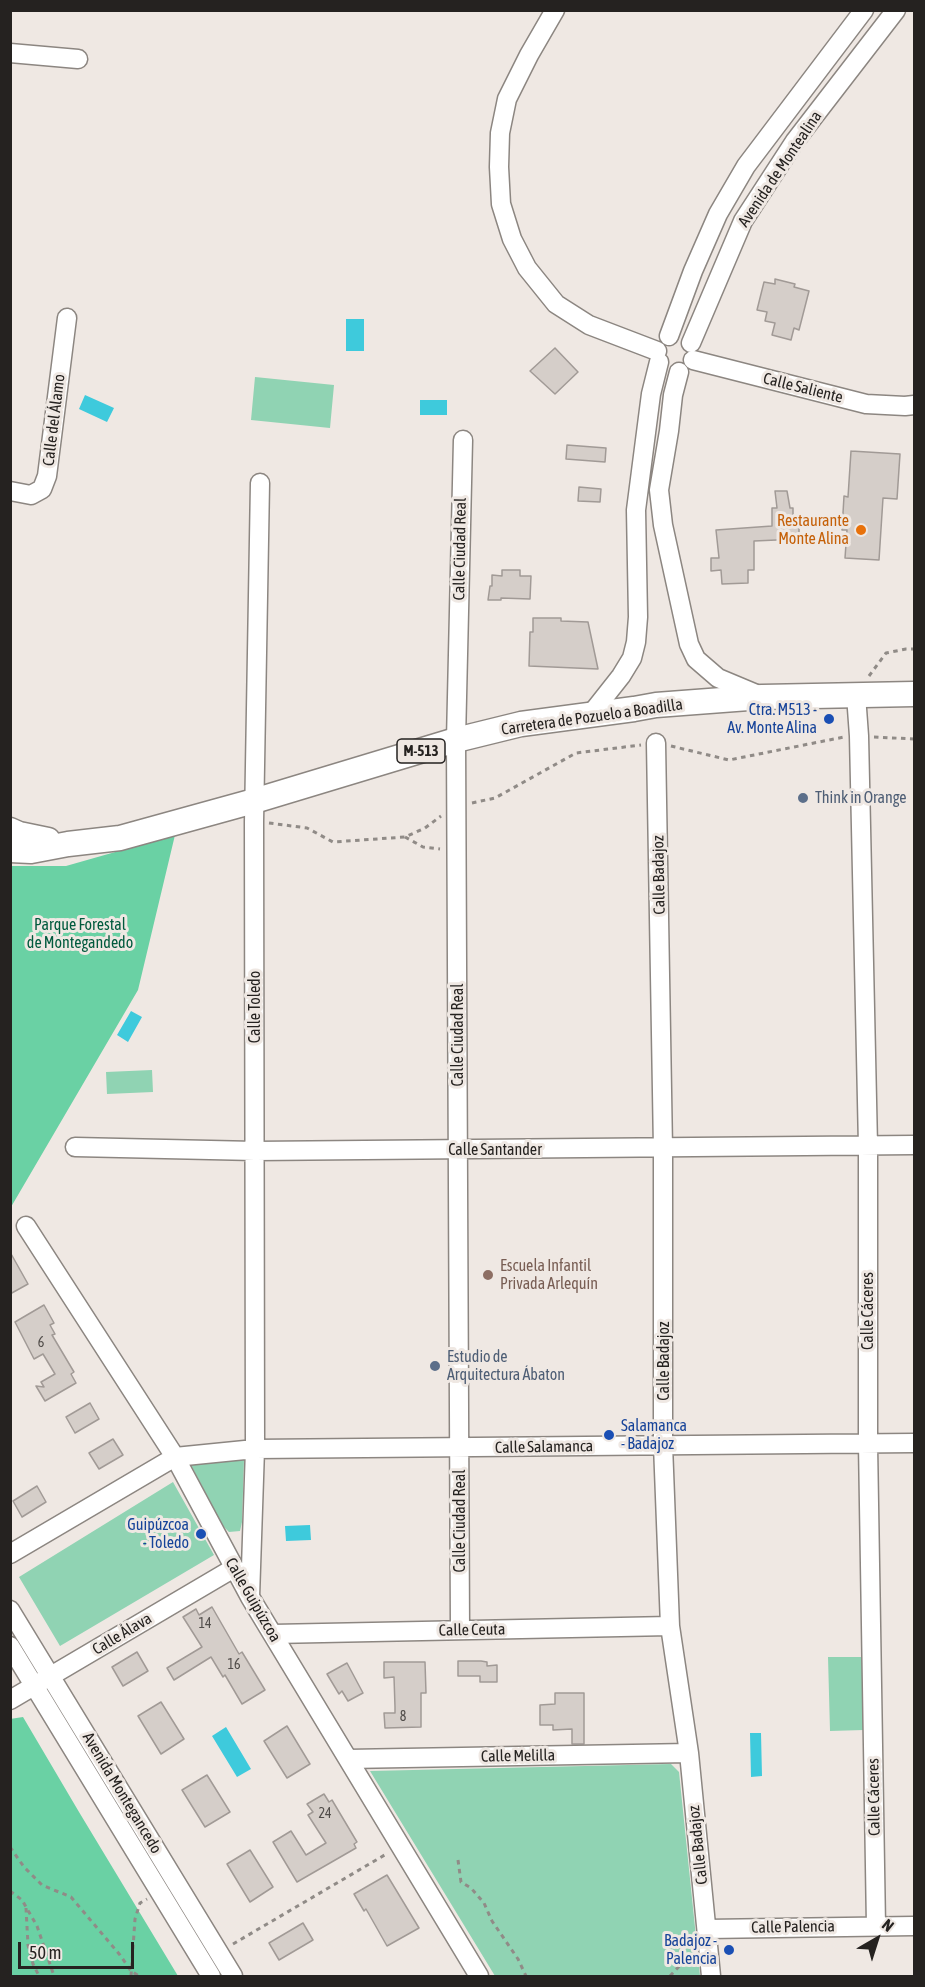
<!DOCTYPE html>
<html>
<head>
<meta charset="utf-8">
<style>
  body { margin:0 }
  #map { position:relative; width:925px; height:1987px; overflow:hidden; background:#efe8e3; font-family:"Asap Condensed",sans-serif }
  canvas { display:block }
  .frame { position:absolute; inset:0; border:12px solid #252220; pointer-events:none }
  .north { position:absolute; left:847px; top:1909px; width:60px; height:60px; -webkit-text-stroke:4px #efe8e3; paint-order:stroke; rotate:39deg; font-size:16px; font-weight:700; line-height:24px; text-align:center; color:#252220 }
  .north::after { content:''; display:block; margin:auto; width:21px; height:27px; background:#252220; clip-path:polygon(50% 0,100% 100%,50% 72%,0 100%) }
  .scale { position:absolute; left:18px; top:1942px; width:116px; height:27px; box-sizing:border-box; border:3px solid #252220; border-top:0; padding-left:8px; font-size:18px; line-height:21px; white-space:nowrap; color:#252220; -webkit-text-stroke:4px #efe8e3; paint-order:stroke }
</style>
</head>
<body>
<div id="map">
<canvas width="925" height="1987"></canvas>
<div class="frame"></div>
<div class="north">N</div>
<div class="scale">50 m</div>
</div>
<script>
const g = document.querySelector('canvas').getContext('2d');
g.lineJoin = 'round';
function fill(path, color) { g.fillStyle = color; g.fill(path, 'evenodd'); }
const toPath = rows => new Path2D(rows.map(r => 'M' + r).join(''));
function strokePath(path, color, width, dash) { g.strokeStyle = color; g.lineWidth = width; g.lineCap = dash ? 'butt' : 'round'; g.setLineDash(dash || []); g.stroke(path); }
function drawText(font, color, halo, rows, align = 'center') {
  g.font = font + ' "Asap Condensed",sans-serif'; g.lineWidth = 6; g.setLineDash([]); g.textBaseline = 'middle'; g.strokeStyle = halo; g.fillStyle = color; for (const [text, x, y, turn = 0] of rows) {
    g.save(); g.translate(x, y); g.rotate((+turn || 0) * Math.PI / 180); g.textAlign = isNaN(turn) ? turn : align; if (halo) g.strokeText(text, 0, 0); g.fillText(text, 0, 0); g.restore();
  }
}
fill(toPath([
  [255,377,334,385,330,428,251,420],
  [152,1070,153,1092,107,1094,106,1072],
  [244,1460,242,1522,240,1531,229,1532,223,1526,191,1465],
  [173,1482,214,1555,60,1646,19,1577],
  [828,1657,862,1657,864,1730,830,1731],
  [671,1764,679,1772,700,1976,495,1976,370,1771]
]), '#90d3b3');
fill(toPath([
  [175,835,138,990,11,1207,11,866,66,866],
  [23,1717,79,1812,178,1976,11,1976,10,1719]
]), '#6ad1a4');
fill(toPath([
  [346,319,364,319,364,351,346,351],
  [85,395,114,408,107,422,79,409],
  [420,400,447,400,447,415,420,415],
  [131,1011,142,1017,128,1042,117,1035],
  [310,1525,311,1540,286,1541,285,1526],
  [226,1727,251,1769,237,1777,212,1736],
  [761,1733,762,1776,751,1777,750,1733]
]), '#3ecadc');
const building = toPath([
  [775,279,795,284,794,287,809,291,799,330,794,328,791,340,772,335,775,323,765,321,767,312,757,310,764,282,775,284,775,279],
  [555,348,578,372,555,394,530,371,555,348],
  [567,445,606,448,605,462,566,459,567,445],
  [851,451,900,454,897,499,883,498,879,560,845,558,847,530,842,530,844,496,848,497,851,451],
  [579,487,601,489,600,502,578,501,579,487],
  [775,491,787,491,790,508,793,508,793,522,799,523,799,539,754,541,754,570,748,570,748,583,722,584,721,570,711,571,711,558,719,558,716,530,772,526,772,508,777,508,775,491],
  [502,570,520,570,520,576,531,576,530,599,501,598,501,600,488,600,490,586,492,586,492,575,502,576,502,570],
  [533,618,561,618,561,621,588,622,598,669,529,666,530,632,533,632,533,618],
  [10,1252,28,1284,10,1294,10,1252],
  [44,1305,54,1323,50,1325,55,1334,52,1335,74,1372,71,1374,76,1383,45,1401,36,1386,44,1387,41,1382,55,1374,43,1354,34,1359,15,1322,44,1305],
  [90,1403,99,1419,75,1433,66,1417,90,1403],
  [113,1439,123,1455,99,1469,89,1453,113,1439],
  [37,1486,46,1502,22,1517,13,1501,37,1486],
  [212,1607,239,1654,242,1652,265,1690,242,1704,225,1675,223,1677,211,1657,174,1680,167,1668,202,1647,183,1617,196,1609,199,1615,212,1607],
  [137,1652,148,1671,123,1686,112,1667,137,1652],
  [458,1661,481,1661,487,1662,487,1666,497,1665,497,1682,480,1682,480,1676,458,1676,458,1661],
  [384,1662,425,1662,426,1693,421,1693,421,1727,385,1728,384,1713,395,1713,395,1707,394,1677,384,1678,384,1662],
  [347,1663,363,1693,348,1701,342,1691,339,1694,327,1674,347,1663],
  [555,1693,584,1693,584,1744,572,1744,572,1729,553,1730,553,1725,540,1725,540,1705,555,1704,555,1693],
  [161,1702,184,1739,161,1754,138,1716,161,1702],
  [287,1726,310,1764,287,1778,264,1741,287,1726],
  [207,1775,230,1812,205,1827,182,1790,207,1775],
  [324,1794,329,1802,332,1800,357,1842,354,1844,356,1848,297,1882,273,1842,291,1831,306,1855,326,1843,308,1815,313,1812,307,1804,324,1794],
  [250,1850,273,1887,250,1902,227,1864,250,1850],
  [387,1875,419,1928,387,1946,366,1909,364,1911,354,1894,387,1875],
  [303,1923,313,1940,279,1960,269,1943,303,1923]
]);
fill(building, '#d5cec9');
strokePath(building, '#a19a96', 1.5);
const minor = toPath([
  [555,10,529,55,507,99,500,133,499,167,501,204,512,239,527,268,556,304,589,325,657,351],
  [10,53,78,59],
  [669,336,693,271,718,214,746,166,864,10],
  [691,343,743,221,795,141,896,10],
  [693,360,866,404,905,406,914,405],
  [679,372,673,395,669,431,659,490,663,525,689,644,696,659,718,678,761,696],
  [10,491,31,495,42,489,47,476,67,318],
  [856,695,859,736,868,1146,868,1444,876,1926],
  [591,714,621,676,632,658,636,642,638,617,636,510,651,394,659,362],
  [656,743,663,1149,663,1445,670,1626,689,1753,711,1976],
  [75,1147,255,1151,914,1145],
  [26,1226,175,1457,250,1597,479,1976],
  [10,1554,175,1457,255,1449,914,1443],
  [250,1597,255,1449,254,822,260,483],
  [10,1610,233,1976],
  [460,1630,456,740,463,440],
  [273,1634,670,1626],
  [10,1646,211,1976],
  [10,1700,234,1568],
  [348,1759,689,1753],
  [707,1929,914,1926]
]);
const major = toPath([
  [10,830,19,834,48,840],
  [10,850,31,851,68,844,120,838,254,801,456,740,521,724,634,709,656,705,762,697,914,694]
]);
strokePath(minor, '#8c8681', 21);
strokePath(major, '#8c8681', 27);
strokePath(toPath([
  [869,676,886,653,906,649,914,649],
  [874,737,914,739],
  [671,746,729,760,844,737],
  [472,803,495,798,576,753,641,745],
  [269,823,307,828,333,842,405,837,425,828,441,816],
  [405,837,423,847,440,849],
  [10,1847,24,1867,42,1885,71,1897,120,1955,131,1971,139,1976],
  [458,1860,461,1882,471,1888,484,1903,492,1921,518,1959,526,1976],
  [10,1891,22,1900,37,1926,54,1976],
  [26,1908,28,1945,33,1964,39,1976],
  [233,1944,388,1853],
  [131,1976,135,1919,140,1903,147,1899],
  [670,1976,684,1961,693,1959]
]), '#908b87', 3, [4.5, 4.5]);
strokePath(minor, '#fff', 18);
strokePath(major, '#fff', 24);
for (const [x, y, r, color] of [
  [861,530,6,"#e8710a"],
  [829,719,6,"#1a4fb4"],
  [803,798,6,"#5c6f8a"],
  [488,1275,6,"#8d6e63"],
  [435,1366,6,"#5c6f8a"],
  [609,1435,6,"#1a4fb4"],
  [201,1534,6,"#1a4fb4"],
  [729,1950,6,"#1a4fb4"]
]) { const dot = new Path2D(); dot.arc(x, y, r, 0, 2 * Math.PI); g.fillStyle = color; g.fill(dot); strokePath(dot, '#efe8e3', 2); }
drawText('14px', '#514d4a', null, [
  ["6",41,1343],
  ["14",205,1624],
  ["16",234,1665],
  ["8",403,1717],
  ["24",325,1814]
]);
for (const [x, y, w] of [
  [421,751,48]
]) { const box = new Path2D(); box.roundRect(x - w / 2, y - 12, w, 24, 4.5); g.fillStyle = '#efe8e3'; g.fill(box); strokePath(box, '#252220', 1.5); }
drawText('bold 15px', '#252220', null, [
  ["M-513",421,751]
]);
drawText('16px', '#252220', '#efe8e3', [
  ["Avenida de Montealina",780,169,-56],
  ["Calle Saliente",803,388,14],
  ["Calle del Álamo",54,420,-83],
  ["Calle Ciudad Real",460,549,-89],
  ["Carretera de Pozuelo a Boadilla",592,717,-8],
  ["Calle Badajoz",659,875,-91],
  ["Calle Toledo",255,1007,-90],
  ["Calle Ciudad Real",458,1035,-90],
  ["Calle Santander",495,1150],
  ["Calle Cáceres",868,1311,-90],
  ["Calle Badajoz",664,1361,-90],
  ["Calle Salamanca",544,1447,-1],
  ["Calle Ciudad Real",460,1521,-90],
  ["Calle Guipúzcoa",253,1600,60],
  ["Calle Ceuta",472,1630,-1],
  ["Calle Álava",122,1634,-31],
  ["Calle Melilla",518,1756,-1],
  ["Avenida Montegancedo",122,1793,59],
  ["Calle Cáceres",874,1797,-91],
  ["Calle Badajoz",698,1845,-96],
  ["Calle Palencia",793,1927,-1]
]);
drawText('16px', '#c56008', '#efe8e3', [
  ["Restaurante",849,521],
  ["Monte Alina",849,539]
], 'right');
drawText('16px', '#164399', '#efe8e3', [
  ["Ctra. M513 -",817,710],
  ["Av. Monte Alina",817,728],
  ["Salamanca",621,1426,"left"],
  ["- Badajoz",621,1444,"left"],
  ["Guipúzcoa",189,1525],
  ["- Toledo",189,1543],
  ["Badajoz -",717,1941],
  ["Palencia",717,1959]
], 'right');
drawText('16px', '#4e5e75', '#efe8e3', [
  ["Think in Orange",815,798],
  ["Estudio de",447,1357],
  ["Arquitectura Ábaton",447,1375]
], 'left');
drawText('16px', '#015a3d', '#efe8e3', [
  ["Parque Forestal",80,925],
  ["de Montegandedo",80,943]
]);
drawText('16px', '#785e54', '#efe8e3', [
  ["Escuela Infantil",500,1266],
  ["Privada Arlequín",500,1284]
], 'left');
</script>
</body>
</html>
